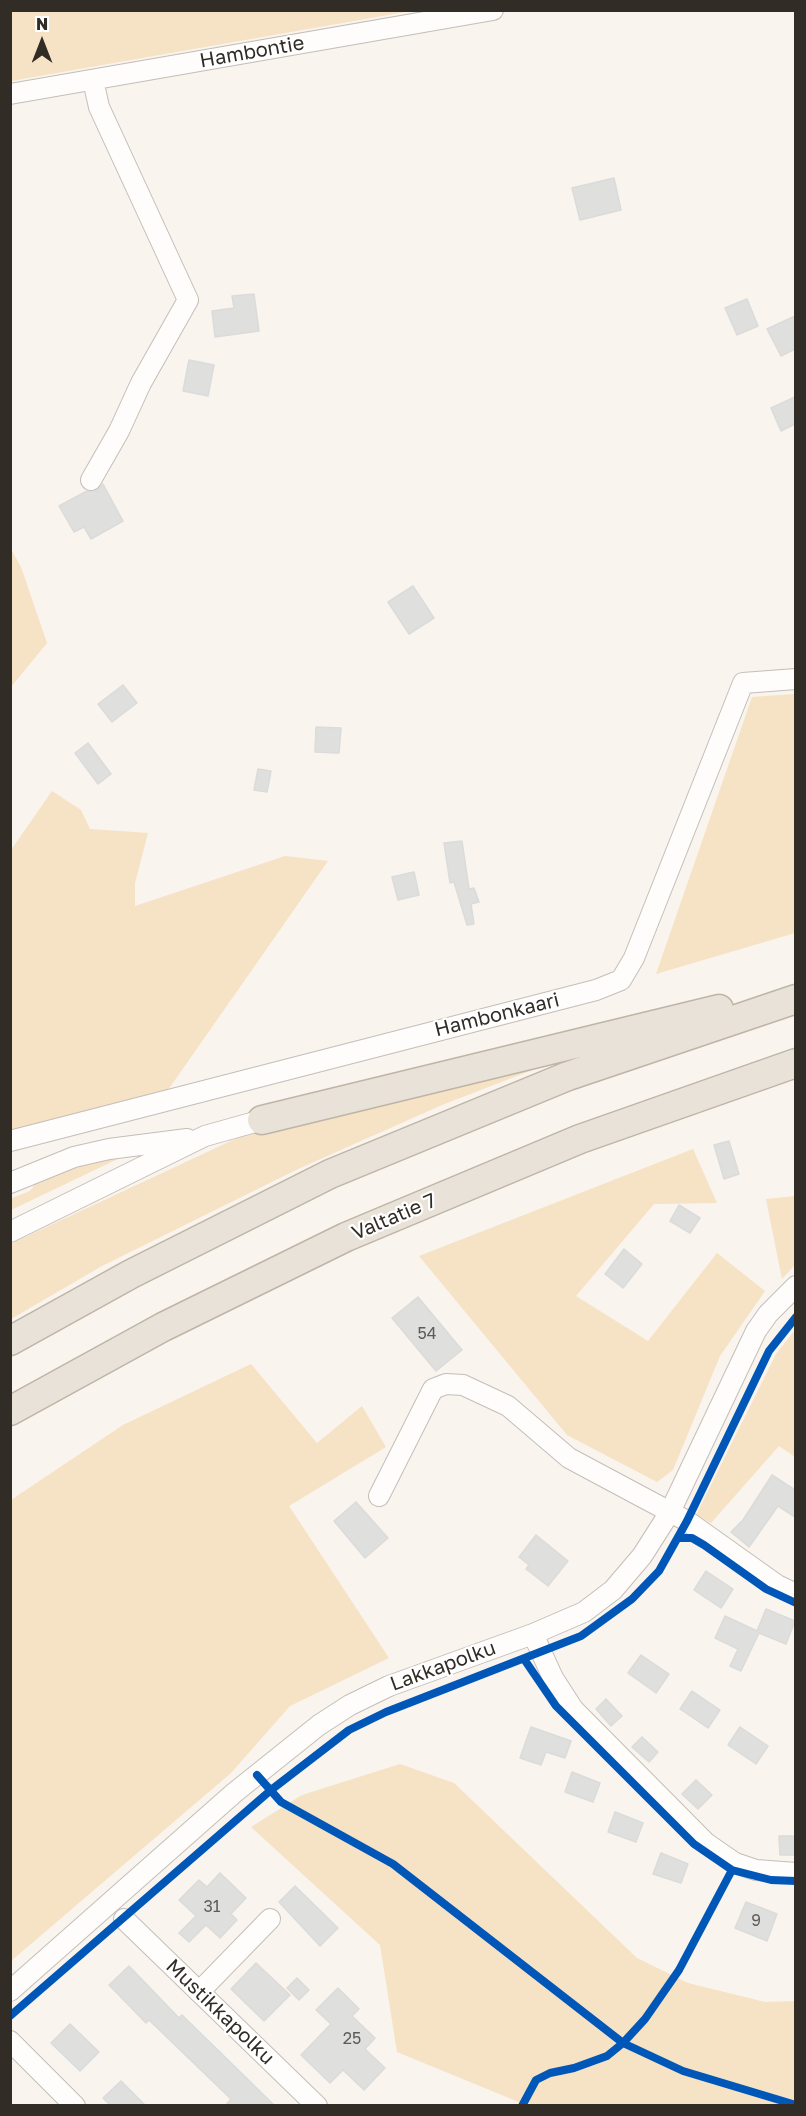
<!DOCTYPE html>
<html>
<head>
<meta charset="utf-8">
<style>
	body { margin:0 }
	#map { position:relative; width:806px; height:2116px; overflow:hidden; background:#f9f4ed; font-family:"Golos Text",sans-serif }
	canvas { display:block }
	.frame { position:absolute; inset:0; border:12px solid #312c26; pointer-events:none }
	.north { position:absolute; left:12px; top:12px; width:60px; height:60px; -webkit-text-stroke:4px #fff; paint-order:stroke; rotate:0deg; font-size:16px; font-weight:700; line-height:24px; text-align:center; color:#312c26 }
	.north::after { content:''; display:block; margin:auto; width:21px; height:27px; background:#312c26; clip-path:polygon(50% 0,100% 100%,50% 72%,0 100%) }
</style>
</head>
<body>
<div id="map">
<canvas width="806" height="2116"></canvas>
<div class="frame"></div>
<div class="north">N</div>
</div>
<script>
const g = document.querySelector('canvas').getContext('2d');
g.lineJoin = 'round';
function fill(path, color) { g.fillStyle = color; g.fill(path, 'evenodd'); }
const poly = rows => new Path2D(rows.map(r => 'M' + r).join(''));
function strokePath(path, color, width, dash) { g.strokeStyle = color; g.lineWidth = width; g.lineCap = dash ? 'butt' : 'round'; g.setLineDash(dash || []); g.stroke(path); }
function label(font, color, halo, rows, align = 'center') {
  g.font = font + ' "Golos Text",sans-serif'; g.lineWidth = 4.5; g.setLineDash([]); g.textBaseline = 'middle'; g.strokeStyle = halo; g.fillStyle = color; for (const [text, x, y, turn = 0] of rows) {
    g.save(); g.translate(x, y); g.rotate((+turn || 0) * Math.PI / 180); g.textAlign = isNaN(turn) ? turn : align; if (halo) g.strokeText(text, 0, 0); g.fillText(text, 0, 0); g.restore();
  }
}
fill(poly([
	[11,10,411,10,411,11,11,81],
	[10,547,21,567,47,643,11,687],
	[795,694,795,933,656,974,752,697],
	[52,791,81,810,90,829,148,833,135,883,135,906,285,856,328,861,168,1090,11,1133,11,850],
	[548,1064,442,1105,298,1169,102,1266,11,1319,10,1244,263,1126],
	[693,1149,717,1203,654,1204,576,1296,648,1341,717,1253,765,1291,720,1356,673,1470,657,1482,567,1435,419,1256],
	[90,1156,124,1156,11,1210,10,1199,30,1191,42,1174],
	[795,1196,795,1265,782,1279,766,1199],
	[795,1330,795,1457,779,1446,711,1523,696,1515,776,1354],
	[251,1364,317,1443,362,1406,386,1447,289,1506,389,1658,290,1706,231,1773,11,1961,11,1500,123,1425],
	[400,1764,454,1783,637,1958,688,1983,765,2002,795,2001,795,2105,526,2105,397,2052,380,1945,251,1827,302,1795]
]), '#f6e2c4');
const building = poly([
	[614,178,621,210,580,220,572,188,614,178],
	[254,294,259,331,215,337,212,311,234,308,232,296,254,294],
	[747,299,758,326,737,335,725,308,747,299],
	[795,316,795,349,781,356,767,329,795,316],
	[189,360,214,365,208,396,183,391,189,360],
	[795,397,795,424,781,431,771,408,795,397],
	[103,484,123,521,91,539,84,527,74,532,59,506,87,491,97,491,103,484],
	[413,586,434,618,409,634,388,602,413,586],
	[123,685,137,703,112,722,98,704,123,685],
	[316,727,341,728,339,753,315,752,316,727],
	[88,743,111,774,98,784,75,753,88,743],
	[258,769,271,771,267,792,254,790,258,769],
	[462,841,469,889,474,888,479,902,471,904,474,924,467,925,454,882,450,883,444,843,462,841],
	[414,872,419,895,398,900,392,877,414,872],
	[729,1141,739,1174,724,1179,714,1145,729,1141],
	[679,1205,700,1218,690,1233,670,1221,679,1205],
	[624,1249,642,1264,623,1288,605,1274,624,1249],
	[418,1297,462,1350,436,1371,392,1318,418,1297],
	[772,1475,795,1490,795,1517,778,1506,749,1547,731,1532,743,1520,772,1475],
	[356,1502,388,1538,365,1558,334,1521,356,1502],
	[536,1535,568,1561,548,1586,526,1569,529,1565,519,1557,536,1535],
	[706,1571,733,1589,721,1608,694,1590,706,1571],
	[766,1609,795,1621,786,1644,759,1633,741,1671,730,1666,738,1649,715,1638,725,1616,757,1631,766,1609],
	[641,1655,669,1674,656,1693,628,1673,641,1655],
	[692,1691,720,1710,708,1728,680,1709,692,1691],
	[606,1699,622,1716,611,1726,596,1709,606,1699],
	[531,1727,571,1741,565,1758,546,1752,541,1765,520,1758,531,1727],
	[740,1727,768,1746,756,1764,728,1745,740,1727],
	[642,1737,658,1752,649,1762,632,1747,642,1737],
	[572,1772,600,1783,593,1802,565,1792,572,1772],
	[696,1780,712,1795,698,1809,682,1794,696,1780],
	[615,1812,643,1823,636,1842,608,1832,615,1812],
	[779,1836,795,1836,795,1855,780,1855,779,1836],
	[661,1853,688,1864,681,1883,653,1874,661,1853],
	[220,1873,246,1898,231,1914,237,1920,220,1938,206,1925,189,1942,179,1933,196,1916,179,1900,199,1880,207,1887,220,1873],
	[295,1886,338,1928,320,1946,279,1902,295,1886],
	[746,1902,777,1914,767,1941,735,1928,746,1902],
	[256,1963,290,1995,264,2021,231,1989,256,1963],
	[129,1966,179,2018,182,2015,275,2106,225,2106,231,2099,149,2020,146,2023,109,1985,129,1966],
	[297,1978,309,1990,299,2000,287,1988,297,1978],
	[338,1988,359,2009,352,2016,375,2038,365,2049,385,2068,364,2090,343,2070,330,2083,301,2055,331,2024,316,2010,338,1988],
	[70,2024,99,2052,80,2071,51,2043,70,2024],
	[121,2081,146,2106,111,2106,103,2098,121,2081]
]);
fill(building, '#dfe0de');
strokePath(building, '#dadbda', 1.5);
const minor = poly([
	[10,94,493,10],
	[91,480,119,431,141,383,188,300,99,107,93,80],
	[10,1141,596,990,621,980,634,958,743,683,796,679],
	[10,1183,74,1157,109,1149,187,1139],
	[10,1232,205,1136,262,1120],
	[379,1496,433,1389,446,1384,463,1385,508,1406,569,1458,687,1521,777,1585,796,1594],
	[533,1634,553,1678,573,1709,706,1843,735,1863,756,1870,796,1873],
	[124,1919,317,2106],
	[10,1991,234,1793,319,1725,350,1705,389,1686,533,1634,584,1612,613,1590,642,1556,670,1512,756,1331,768,1314,796,1286],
	[199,1992,270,1919],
	[10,2041,75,2106]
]);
const highway = poly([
	[262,1120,719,1009],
	[10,1341,131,1274,330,1174,568,1076,796,999],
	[10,1411,163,1327,346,1237,580,1139,796,1063]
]);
strokePath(minor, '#c3beb8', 22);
strokePath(highway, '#beb5a7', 31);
strokePath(minor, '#fefdfc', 20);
strokePath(highway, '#e9e2d8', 28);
strokePath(poly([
	[678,1538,692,1538,704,1545,766,1589,796,1603],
	[524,1659,556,1706,694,1844,732,1870,771,1880,796,1881],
	[257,1775,281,1802,393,1864,623,2043,683,2071,796,2105],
	[10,2016,271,1790,349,1730,386,1712,581,1636,632,1599,659,1571,687,1521,769,1351,796,1317],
	[522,2106,536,2080,550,2073,574,2068,607,2056,623,2043,645,2019,679,1970,732,1870]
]), '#0057b8', 8);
label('16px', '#5f5c57', null, [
	["54",427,1334],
	["31",212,1907],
	["9",756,1921],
	["25",352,2039]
]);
label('20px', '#312c26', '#fff', [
	["Hambontie",252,52,-10],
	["Hambonkaari",497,1015,-14],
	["Valtatie 7",394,1217,-23],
	["Lakkapolku",443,1666,-20],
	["Mustikkapolku",220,2012,44]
]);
</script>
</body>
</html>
